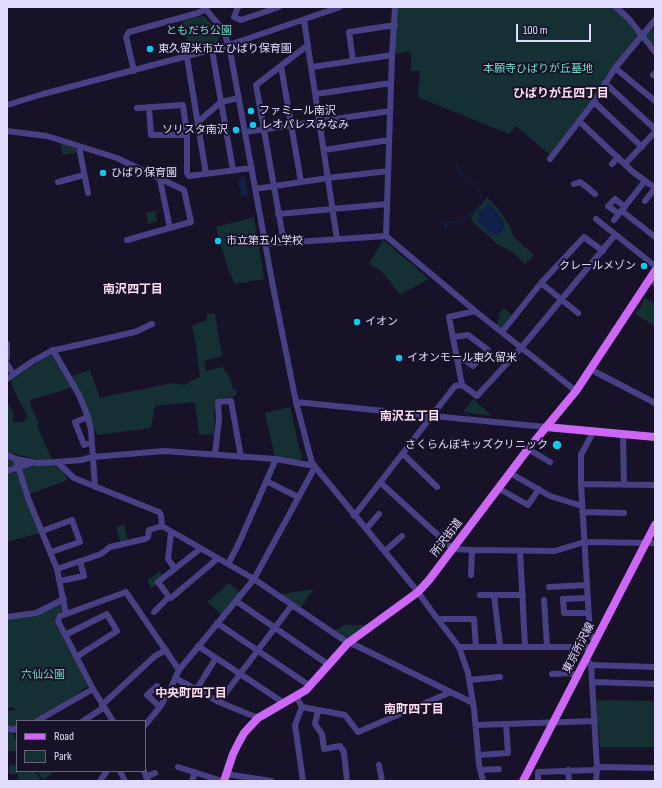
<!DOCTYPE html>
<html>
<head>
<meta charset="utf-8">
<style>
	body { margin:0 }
	#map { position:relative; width:662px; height:788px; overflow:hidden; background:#171228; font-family:"Sofia Sans Condensed",sans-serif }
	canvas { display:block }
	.frame { position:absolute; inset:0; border:8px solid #e2dbfd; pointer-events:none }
	.legend { position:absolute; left:16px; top:720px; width:130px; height:52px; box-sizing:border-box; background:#171228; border:1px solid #68627d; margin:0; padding:5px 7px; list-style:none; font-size:12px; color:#e2dbfd }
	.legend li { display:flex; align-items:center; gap:8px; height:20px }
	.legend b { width:20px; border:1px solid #68627d }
	.scale { position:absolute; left:516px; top:24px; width:75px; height:18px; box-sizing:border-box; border:2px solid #e2dbfd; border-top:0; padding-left:5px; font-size:12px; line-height:14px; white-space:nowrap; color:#e2dbfd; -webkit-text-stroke:3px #171228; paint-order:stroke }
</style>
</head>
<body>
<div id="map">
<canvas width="662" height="788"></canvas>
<div class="frame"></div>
<ul class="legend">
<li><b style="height:5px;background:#cd68f6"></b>Road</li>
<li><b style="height:11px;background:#153032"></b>Park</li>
</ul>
<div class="scale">100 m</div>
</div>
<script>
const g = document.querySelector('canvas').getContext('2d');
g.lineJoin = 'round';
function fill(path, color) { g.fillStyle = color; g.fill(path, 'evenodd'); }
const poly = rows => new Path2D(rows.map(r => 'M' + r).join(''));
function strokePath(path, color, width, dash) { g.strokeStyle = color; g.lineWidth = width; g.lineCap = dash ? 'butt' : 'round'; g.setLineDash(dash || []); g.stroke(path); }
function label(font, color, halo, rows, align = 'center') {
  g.font = font + ' "Sofia Sans Condensed","Noto Sans JP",sans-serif'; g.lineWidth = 4; g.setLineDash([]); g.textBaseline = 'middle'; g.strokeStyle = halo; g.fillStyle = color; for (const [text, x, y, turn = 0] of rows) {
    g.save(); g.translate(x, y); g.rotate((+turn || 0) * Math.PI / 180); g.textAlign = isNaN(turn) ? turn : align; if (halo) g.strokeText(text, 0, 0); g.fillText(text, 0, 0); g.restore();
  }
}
fill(poly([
	[394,7,613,7,621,13,641,36,590,105,550,155,516,126,509,134,418,97,420,71,411,71,411,51,392,55],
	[203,16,210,22,219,39,218,42,199,47,191,54,182,21],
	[650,28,655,32,655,42,652,46,644,36],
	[60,143,77,149,78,152,63,155],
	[487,197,501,212,509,225,514,237,534,255,525,264,514,253,497,244,470,219],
	[155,211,157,221,148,224,146,213],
	[254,217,264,279,235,284,229,272,216,227],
	[383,240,429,279,400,295,385,275,379,269,369,264],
	[644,297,655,305,655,326,635,314,642,305],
	[504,308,513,316,501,330,496,325,500,318,498,314],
	[207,313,215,314,222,356,204,361,206,371,223,367,225,371,228,373,233,389,237,390,236,396,215,400,214,434,199,435,195,402,155,406,151,428,97,435,77,386,30,400,30,404,39,424,37,426,55,466,60,468,68,480,30,494,22,469,38,465,38,460,13,453,15,466,7,468,7,421,8,420,7,417,7,402,13,412,13,422,22,422,28,417,12,387,12,380,51,353,54,354,66,378,90,370,100,398,172,383,186,385,189,382,200,377,196,345,192,326,207,320],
	[473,399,492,416,463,412],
	[290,407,300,452,301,452,302,458,301,460,275,457,265,413],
	[16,470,18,471,40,533,7,542,7,472],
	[124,524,128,542,121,544,116,527],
	[160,571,163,577,158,584,151,588,147,580],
	[229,583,242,594,224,616,207,602],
	[314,589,299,610,276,595],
	[59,603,62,606,63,610,60,614,54,618,88,686,67,702,38,719,30,721,17,721,17,726,13,728,7,726,7,711,15,710,13,707,7,708,7,618,23,617],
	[345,625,373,625,348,643,331,632],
	[596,700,655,701,655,747,600,747],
	[7,731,12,733,17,742,17,751,7,751],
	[10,765,17,765,17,771,35,771,41,781,19,781,18,774,9,774,9,767],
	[37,771,55,771,43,780]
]), '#153032');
fill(poly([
	[456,163,457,163,461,174,469,178,478,186,482,197,478,208,482,211,487,205,492,206,505,223,503,231,498,235,491,235,478,222,479,214,476,211,461,222,449,223,445,228,443,226,447,222,460,221,477,208,481,197,477,186,469,179,459,174],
	[245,177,248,195,241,196,238,178]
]), '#102049');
strokePath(poly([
	[204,7,222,29,229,45,274,292,296,402,312,463,418,592,430,609,459,647,468,673,474,709,479,764,483,781],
	[238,7,234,17,241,20,279,7],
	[616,7,629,19,655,52],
	[304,20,337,239],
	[212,50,233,170],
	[187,57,206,174],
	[353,61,349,32,395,25],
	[281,66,301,182],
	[312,67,392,55],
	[615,68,655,101],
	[134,71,126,37,129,32,198,13,206,9],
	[653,75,655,73],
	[605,83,655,129],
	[316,94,391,83],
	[594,102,642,147],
	[7,105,43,94,229,45,340,7],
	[149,107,151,135,187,135],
	[137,108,183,105,187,135,187,173,189,176,252,168],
	[579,121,633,172,655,188],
	[198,122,221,102,239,98],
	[7,131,47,136,117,158,184,190,191,222,127,240],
	[245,132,390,111],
	[79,147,88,193],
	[324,150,389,140],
	[550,159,594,102,615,68,655,20],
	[612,164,618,157],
	[625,164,655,132],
	[160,180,170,228],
	[58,182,84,175],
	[574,184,580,182,588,188],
	[255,189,328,178,388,171],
	[589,189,595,194],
	[645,201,655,188],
	[622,211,655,237],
	[278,214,387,204],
	[619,214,608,206,615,199,625,207],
	[596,219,655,266],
	[614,220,645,181],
	[386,236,392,55,395,7],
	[284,243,256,85,308,45],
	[265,244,386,236,480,315,576,391],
	[650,279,655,283],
	[541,283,578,313],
	[475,311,449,317,462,385,477,396,521,348,615,235],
	[502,332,541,283,584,237,603,251],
	[453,337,468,335,488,350,473,366,465,360,458,361],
	[7,344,7,358],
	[53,350,79,395,88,417,91,430,95,487],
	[7,364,13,374],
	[590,369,655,403],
	[7,379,33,361,51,351,135,332,152,324],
	[296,402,385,411],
	[391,412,546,427],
	[436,416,437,409,455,386,462,385],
	[88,417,75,422,84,445,92,442],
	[591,431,591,436,581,455,581,484,590,635,595,641],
	[623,434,624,485],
	[528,449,550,462],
	[215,454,219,419,218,402,231,401,241,457],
	[403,454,437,487],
	[7,455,16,459,37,463,57,462,81,460,93,457,164,451,276,459,309,465,312,463],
	[16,459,28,498,57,569,66,614,60,616,58,620,59,623,93,689,113,721],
	[57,462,74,478,159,512,161,515,162,526,254,579,348,643,355,645,473,703],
	[7,471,32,463],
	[510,473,550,496,582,506],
	[266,481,298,497],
	[381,483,453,549,472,550,555,551,584,542,655,543],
	[581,484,655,485],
	[498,488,528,505,539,489],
	[582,512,624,513],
	[354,516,427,422,428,415],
	[366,529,379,514],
	[42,531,72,520,80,542,51,552],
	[171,533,168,559,175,569],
	[385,551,402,536],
	[520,551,525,646],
	[228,564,238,545,276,459],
	[57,569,101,554,110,547,145,539,148,537,149,530,162,526],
	[471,575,472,550],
	[60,581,84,576,80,561],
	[549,587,587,585],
	[480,595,523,595],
	[494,595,500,646],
	[169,597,158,582,200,549],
	[587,598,563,599,564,613,588,613],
	[544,600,547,646],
	[236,601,329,665],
	[154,612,169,597,171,598,217,559],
	[66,614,126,592,179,670],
	[7,617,36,613,64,599],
	[438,619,474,619,476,647],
	[217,623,310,686],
	[65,635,107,614,117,631,76,657],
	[198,646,284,703],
	[459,647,592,647],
	[585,660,591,664,597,768,596,781],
	[591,665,655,667],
	[552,674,571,673,577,676],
	[175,678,219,702,258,718],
	[469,680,500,677],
	[593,682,655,684],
	[196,690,216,658],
	[296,696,302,707,345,715,358,732,451,692],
	[219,702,292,605],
	[102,705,155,656,166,650],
	[160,707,147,695,157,686,168,694],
	[302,707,295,725,303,781],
	[318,710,315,724,322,734,324,749,340,746,344,752,347,781],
	[37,721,93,689],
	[83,721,103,708],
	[145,725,160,707,169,692,179,670,254,579,315,467],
	[476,725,595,721],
	[7,728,13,730,17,728],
	[479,755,508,753,506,724],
	[379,765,382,781],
	[178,767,222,781],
	[481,770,499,769],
	[568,770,569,781],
	[120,771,125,781],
	[144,771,148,781],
	[226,774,271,781],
	[146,777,155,773],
	[100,781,107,771],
	[192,781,195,772],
	[538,781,538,772,593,770,601,767,655,768]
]), '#484084', 6);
strokePath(poly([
	[546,427,655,437],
	[224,781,233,754,239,742,244,733,258,718,306,690,348,643,418,592,429,580,528,449,576,391,655,271],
	[523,781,655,525]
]), '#cd68f6', 8);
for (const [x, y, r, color] of [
	[150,49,4,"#12c9f2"],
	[251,111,4,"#12c9f2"],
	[253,125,4,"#12c9f2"],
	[236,130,4,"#12c9f2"],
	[103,173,4,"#12c9f2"],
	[218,241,4,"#12c9f2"],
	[644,266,4,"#12c9f2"],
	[357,322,4,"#12c9f2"],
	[399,358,4,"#12c9f2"],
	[557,445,5,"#12c9f2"]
]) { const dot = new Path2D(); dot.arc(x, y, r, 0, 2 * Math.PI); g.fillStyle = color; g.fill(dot); strokePath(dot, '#171228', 1.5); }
label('11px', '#6adac7', '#171228', [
	["ともだち公園",199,31],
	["本願寺ひばりが丘墓地",538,69],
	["六仙公園",43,675]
]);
label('11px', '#e2dbfd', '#171228', [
	["東久留米市立 ひばり保育園",158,49],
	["ファミール南沢",259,111],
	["レオパレスみなみ",261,125],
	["ソリスタ南沢",228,130,"right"],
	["ひばり保育園",111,173],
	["市立第五小学校",226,241],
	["クレールメゾン",636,266,"right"],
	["イオン",365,322],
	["イオンモール東久留米",407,358],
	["さくらんぼキッズクリニック",548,445,"right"]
], 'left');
label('11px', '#e2dbfd', '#171228', [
	["所沢街道",447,538,-53],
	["東京所沢線",579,648,-63]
]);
label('bold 12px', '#fdddef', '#171228', [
	["ひばりが丘四丁目",561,94],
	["南沢四丁目",133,290],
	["南沢五丁目",410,417],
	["中央町四丁目",191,694],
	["南町四丁目",414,710]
]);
</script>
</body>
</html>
